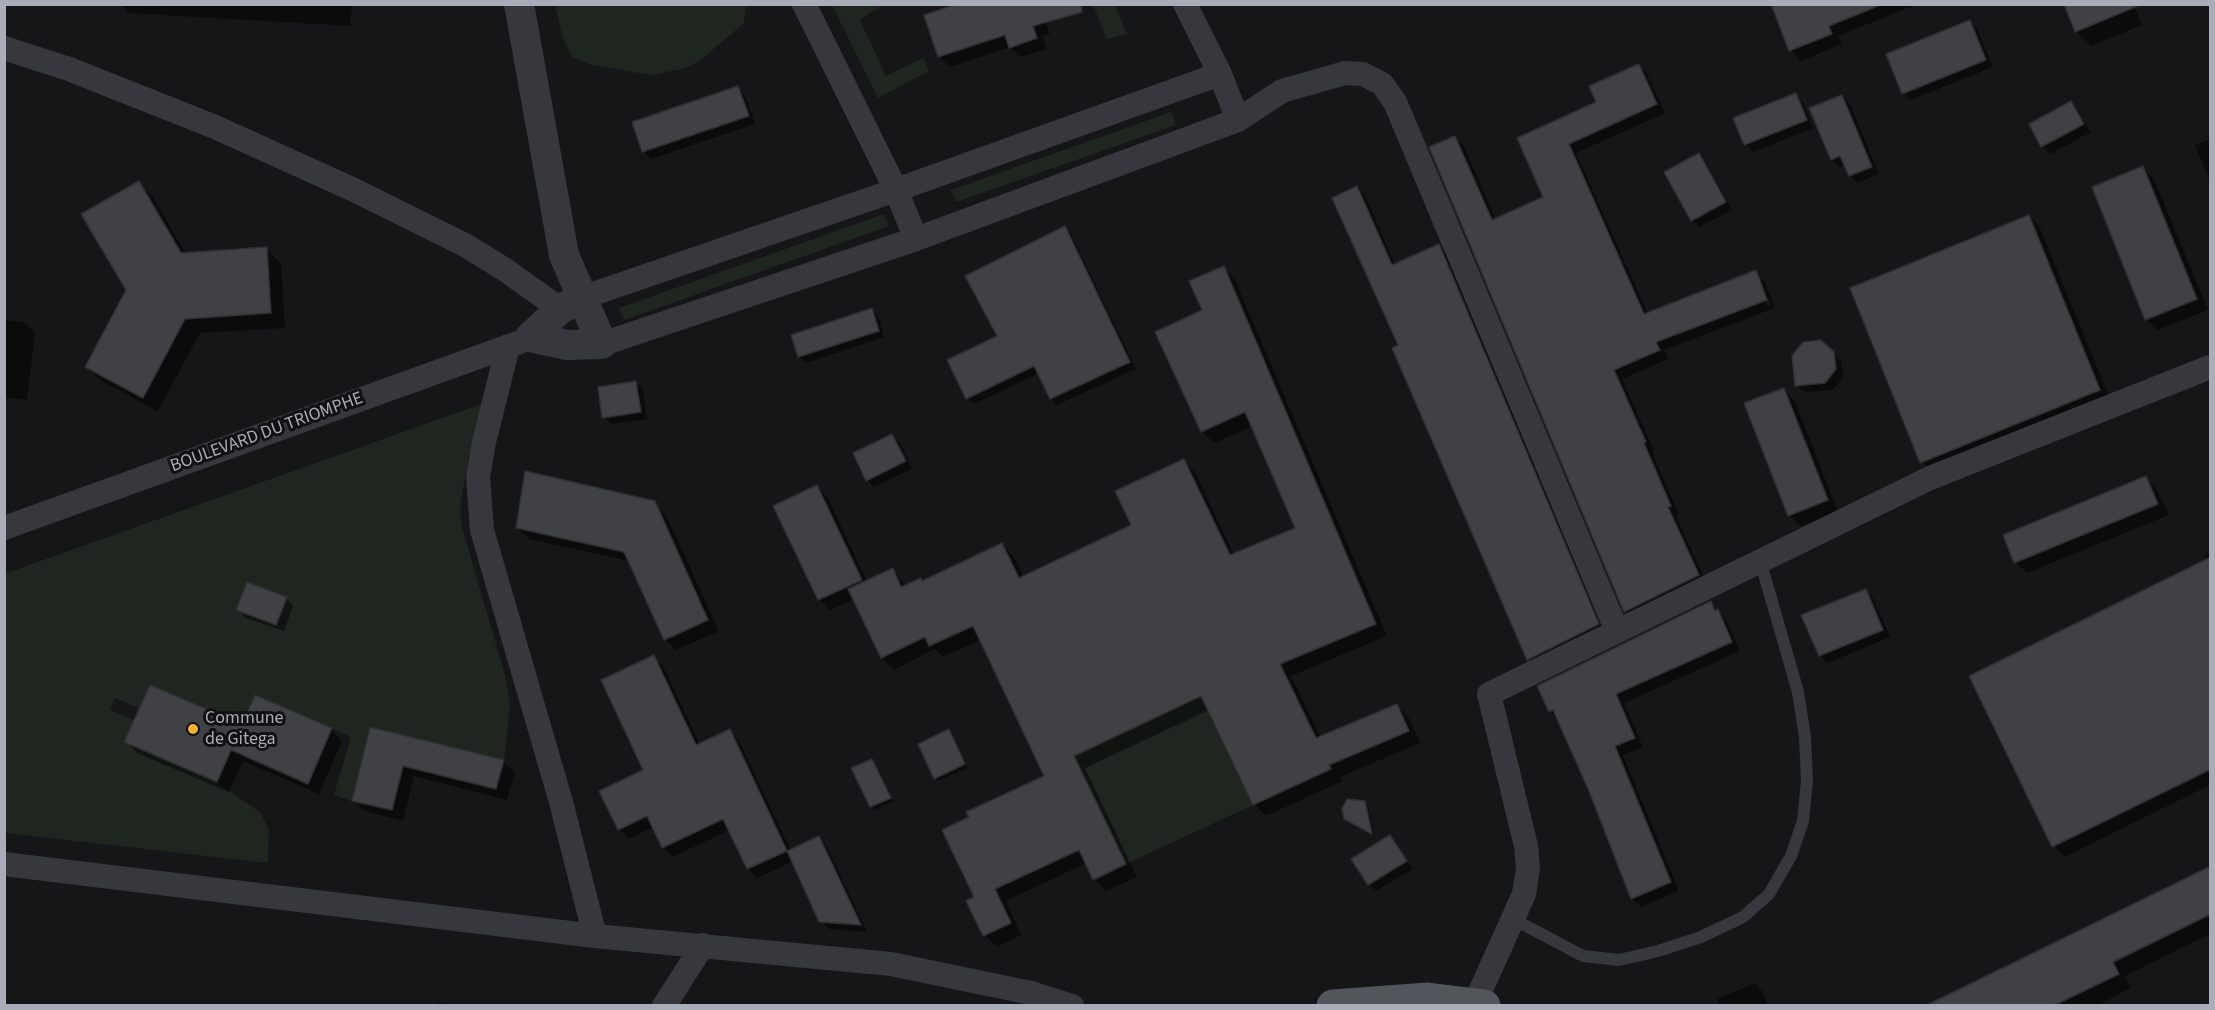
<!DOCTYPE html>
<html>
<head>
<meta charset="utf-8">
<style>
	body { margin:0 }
	#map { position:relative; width:2215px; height:1010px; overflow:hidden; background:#161618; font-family:"Source Sans 3",sans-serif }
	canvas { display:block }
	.frame { position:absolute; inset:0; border:6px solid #a8adb8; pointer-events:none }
</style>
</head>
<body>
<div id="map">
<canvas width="2215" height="1010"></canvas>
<div class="frame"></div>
</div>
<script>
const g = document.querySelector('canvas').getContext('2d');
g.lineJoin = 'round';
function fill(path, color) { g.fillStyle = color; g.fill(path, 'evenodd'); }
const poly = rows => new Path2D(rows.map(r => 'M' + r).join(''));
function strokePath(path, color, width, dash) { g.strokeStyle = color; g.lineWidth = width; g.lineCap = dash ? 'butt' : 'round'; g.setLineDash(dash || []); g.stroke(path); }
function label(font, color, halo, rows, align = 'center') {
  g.font = font + ' "Source Sans 3",sans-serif'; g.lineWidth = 6; g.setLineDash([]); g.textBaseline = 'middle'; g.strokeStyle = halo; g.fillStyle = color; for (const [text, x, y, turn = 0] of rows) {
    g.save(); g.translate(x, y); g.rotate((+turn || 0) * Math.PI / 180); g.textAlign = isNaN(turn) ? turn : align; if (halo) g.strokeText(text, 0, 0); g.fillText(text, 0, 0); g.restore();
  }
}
fill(poly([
	[746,5,744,23,701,60,686,68,651,75,591,65,572,57,563,38,555,5],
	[832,5,882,5,860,20,886,76,923,58,929,71,878,98],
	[1093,5,1115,5,1127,34,1107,39],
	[1171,112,1176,125,956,202,951,190],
	[884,214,889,226,624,320,619,308],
	[487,402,470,451,461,499,461,524,505,675,510,705,504,760,371,727,352,801,334,795,351,737,256,695,242,724,150,685,139,708,115,698,110,710,134,720,125,742,217,782,261,813,269,831,268,863,5,833,4,574],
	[1201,696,1253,805,1126,864,1074,756]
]), '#1e261f');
fill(poly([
	[120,4,352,4,350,26,128,13],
	[1040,4,1050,34,1043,36,1047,49,1021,57,1010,47,950,67,939,56],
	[1781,4,1912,4,1913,6,1838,36,1842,44,1801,61,1791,50],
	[2133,4,2142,25,2091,46,2076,31],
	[1970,22,1977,29,1993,67,1911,100,1904,93],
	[1639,66,1647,74,1665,113,1576,153,1648,314,1755,272,1764,281,1775,308,1664,350,1668,359,1622,379,1654,451,1652,452,1679,515,1676,516,1707,584,1634,620,1626,611,1455,138,1464,146,1496,220,1545,198,1519,139,1598,103],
	[1758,281,1761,281,1771,306,1768,307],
	[737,88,745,95,755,124,651,159,644,152,634,123],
	[1795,95,1803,102,1813,128,1753,152,1745,144],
	[1842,96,1850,104,1879,174,1857,183,1850,175,1845,165,1840,167,1832,160,1811,109],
	[2071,103,2091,132,2050,154,2042,146,2031,124],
	[2210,139,2210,182,2195,145],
	[1699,155,1706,163,1732,210,1700,227,1692,220],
	[2143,168,2154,179,2208,310,2158,330,2146,319],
	[138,183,153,197,186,254,267,249,281,264,285,328,200,333,158,411,101,381,87,367,128,290],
	[1357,188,1365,195,1395,265,1439,246,1446,254,1605,632,1535,666,1528,659,1400,346],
	[2029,216,2040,228,2111,401,1933,474,1922,462],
	[1064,228,1071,234,1136,369,1057,405,1051,398,1039,373,974,404,968,398,999,337],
	[1223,268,1235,280,1387,636,1291,676,1321,738,1397,706,1409,718,1420,743,1340,777,1342,781,1266,816,1254,804,1209,710,1085,768,1137,877,1106,891,1094,879,1087,863,1006,901,1021,935,997,947,985,935,976,898,1046,777,981,640,943,657,935,649,894,670,882,658,854,599,830,610,819,599,817,487,828,498,867,582,893,570,906,586,923,582,1002,545,1014,557,1024,577,1133,526,1183,460,1195,472,1234,555,1297,529,1253,426,1214,443,1202,431,1157,333,1204,311],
	[871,310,878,316,884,337,806,363,800,357,793,336],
	[4,320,23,322,35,333,27,400,4,398],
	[1833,353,1841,361,1843,377,1833,390,1804,392,1796,385],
	[636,382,643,390,647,419,611,424,604,417],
	[1784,390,1795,401,1838,512,1801,526,1789,515],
	[892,436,900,443,912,469,874,487,867,480],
	[2146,478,2157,490,2169,515,2027,573,2015,562],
	[654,503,666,515,719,631,676,650,665,639,630,561,529,539,518,528],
	[2210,553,2210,785,2065,857,2054,846,2206,560,2204,556],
	[1866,591,1873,598,1890,637,1828,663,1820,656],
	[286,598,293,606,284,631,246,618,238,610],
	[1710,603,1726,620,1740,651,1624,703,1643,747,1623,755,1679,891,1641,907,1632,898,1590,790,1559,720,1550,711],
	[653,657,663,666,700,745,730,731,739,741,791,851,819,838,826,845,867,932,829,929,821,921,794,861,757,878,748,868,729,830,673,857,663,847,654,827,628,839,619,829,645,771],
	[243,726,331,729,342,741,319,794,243,761,229,792,137,753,126,741],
	[372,729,503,762,515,773,507,800,414,776,403,821,365,811,354,800],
	[948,731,968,768,938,781,935,778],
	[872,760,893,801,874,810,871,807],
	[1364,802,1368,806,1374,833,1349,823,1344,809],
	[1390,837,1413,869,1376,891,1369,884],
	[2210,868,2210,934,2125,976,2131,988,2096,1006,1932,1006],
	[1755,983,1762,991,1768,1006,1720,1006,1717,999],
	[438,1002,454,1006,437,1006]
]), '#0007');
const building = poly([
	[957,4,1081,4,1082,12,1033,26,1037,38,1009,48,1005,35,938,57,924,15,957,4],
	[1771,4,1878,4,1878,6,1829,26,1832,34,1789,51,1771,4],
	[2064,4,2140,4,2140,5,2075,32,2064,4],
	[1970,20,1986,60,1902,94,1886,54,1970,20],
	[1639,64,1657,104,1569,144,1644,314,1756,270,1767,300,1656,342,1660,350,1614,370,1646,442,1644,443,1671,506,1668,507,1699,575,1624,612,1429,147,1455,136,1492,220,1543,197,1517,138,1596,102,1589,86,1639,64],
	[738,86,749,116,642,152,632,122,738,86],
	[1796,93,1807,120,1744,145,1733,118,1796,93],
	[1842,95,1872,167,1849,176,1840,156,1831,160,1809,108,1842,95],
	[2071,101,2084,124,2041,147,2029,124,2071,101],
	[1699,153,1726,202,1691,221,1664,172,1699,153],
	[2143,166,2197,299,2145,320,2092,187,2143,166],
	[139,181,181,253,267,247,271,313,185,319,143,398,85,367,126,290,81,214,139,181],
	[1357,186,1392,265,1439,244,1599,624,1527,660,1392,348,1398,345,1332,198,1357,186],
	[2029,215,2100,390,1920,463,1850,288,2029,215],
	[1065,226,1130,362,1050,399,1034,366,966,399,947,360,997,336,965,276,1065,226],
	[1224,266,1376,624,1280,664,1316,738,1397,704,1409,731,1329,765,1331,769,1253,805,1201,696,1074,756,1126,864,1093,880,1079,850,995,889,1011,923,983,936,966,901,974,897,942,830,969,817,966,812,1044,776,973,626,929,646,925,637,881,658,848,589,893,568,901,587,921,578,922,581,1002,543,1019,578,1131,525,1115,491,1184,459,1230,555,1295,528,1245,412,1201,432,1155,332,1202,310,1189,281,1224,266],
	[872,308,879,331,798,357,791,335,872,308],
	[1821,340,1834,352,1836,369,1825,383,1795,386,1792,356,1803,342,1821,340],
	[636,381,641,412,602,418,598,387,636,381],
	[1784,388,1828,500,1788,516,1744,403,1784,388],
	[892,434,906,461,866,481,853,453,892,434],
	[525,471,655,501,708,620,664,640,624,552,516,528,525,471],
	[2146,476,2158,504,2014,563,2003,535,2146,476],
	[817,485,862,580,818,600,773,506,817,485],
	[2211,557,2211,769,2052,847,1969,676,2211,557],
	[247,582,287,597,276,625,236,610,247,582],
	[1866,589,1883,630,1819,656,1801,615,1866,589],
	[1711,601,1715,611,1718,609,1732,642,1616,694,1635,738,1615,746,1671,882,1631,899,1589,791,1553,710,1549,712,1537,686,1711,601],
	[654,655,696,745,730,729,787,851,747,869,723,819,662,848,647,816,618,830,599,791,643,770,601,680,654,655],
	[150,685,242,724,255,695,332,728,308,784,231,750,217,782,124,742,150,685],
	[370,727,504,760,496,789,403,766,392,810,352,801,370,727],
	[949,729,965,764,934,779,918,744,949,729],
	[872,759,891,798,870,807,851,768,872,759],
	[1347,799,1365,801,1372,834,1344,819,1342,809,1347,799],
	[1390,835,1407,861,1368,885,1351,859,1390,835],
	[819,836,861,925,819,922,787,851,819,836],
	[2211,866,2211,914,2113,962,2119,974,2055,1005,1927,1005,2211,866]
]);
fill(building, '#404145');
strokePath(building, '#303034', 1.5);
strokePath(poly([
	[1513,919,1583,956,1619,960,1658,951,1701,937,1743,917,1769,894,1791,856,1803,821,1807,781,1805,737,1798,692,1760,560]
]), '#37383d', 12);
strokePath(poly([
	[804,4,896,190,916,239],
	[1185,4,1220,74,1238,120],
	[4,48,69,69,215,127,352,189,465,245,504,269,560,309],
	[584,297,896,190,1220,74],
	[602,344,916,239,1238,120,1282,91,1345,73,1363,74,1382,84,1395,102,1616,629],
	[508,346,484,442,478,477,482,530,561,802,595,936],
	[4,528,520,342],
	[4,864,595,936,891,964,1031,993,1072,1006],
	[1475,1003,1524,894,1528,868,1526,846,1489,694,1930,478,2210,367],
	[664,1006,703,945]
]), '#37383d', 24);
strokePath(poly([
	[519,4,564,255,602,344,567,345,530,337],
	[530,337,560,309,584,297]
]), '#37383d', 30);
strokePath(poly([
	[1333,1006,1428,999,1484,1006]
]), '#53555c', 33);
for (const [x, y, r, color] of [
	[193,729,6,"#f2b134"]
]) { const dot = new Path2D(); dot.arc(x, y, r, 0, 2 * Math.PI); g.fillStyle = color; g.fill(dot); strokePath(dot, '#111113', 2); }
label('18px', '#a8adb8', '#111113', [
	["BOULEVARD DU TRIOMPHE",267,433,-20]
]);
label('18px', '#a8adb8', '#111113', [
	["Commune",205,719],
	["de Gitega",205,740]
], 'left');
</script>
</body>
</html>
